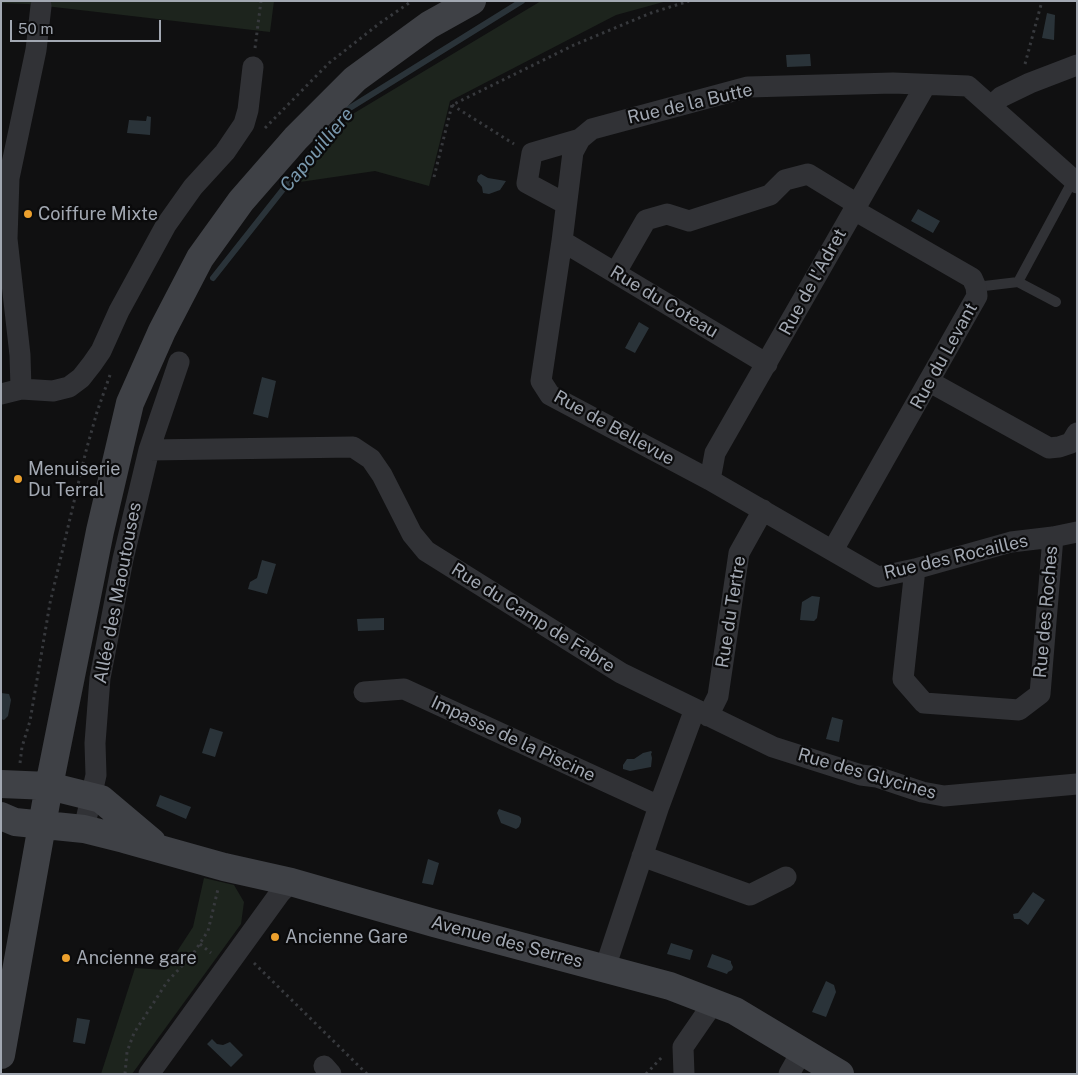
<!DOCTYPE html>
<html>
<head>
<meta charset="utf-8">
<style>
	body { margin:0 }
	#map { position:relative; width:1078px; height:1075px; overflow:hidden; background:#101011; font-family:"Public Sans",sans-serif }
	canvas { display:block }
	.frame { position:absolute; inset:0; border:2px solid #a2a8b2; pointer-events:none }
	.scale { position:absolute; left:10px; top:20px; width:151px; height:22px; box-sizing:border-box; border:2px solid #a2a8b2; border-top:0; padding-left:6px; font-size:15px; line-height:18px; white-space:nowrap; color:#a2a8b2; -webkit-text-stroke:4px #0b0b0c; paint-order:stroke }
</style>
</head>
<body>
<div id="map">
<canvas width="1078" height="1075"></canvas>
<div class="frame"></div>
<div class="scale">50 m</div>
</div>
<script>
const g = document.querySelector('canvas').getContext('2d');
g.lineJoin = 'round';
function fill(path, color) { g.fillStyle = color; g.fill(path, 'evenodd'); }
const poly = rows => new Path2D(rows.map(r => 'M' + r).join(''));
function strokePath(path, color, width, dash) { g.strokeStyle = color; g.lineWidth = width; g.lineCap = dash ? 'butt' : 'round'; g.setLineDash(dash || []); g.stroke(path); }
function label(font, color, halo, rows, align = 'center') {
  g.font = font + ' "Public Sans",sans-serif'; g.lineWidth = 4.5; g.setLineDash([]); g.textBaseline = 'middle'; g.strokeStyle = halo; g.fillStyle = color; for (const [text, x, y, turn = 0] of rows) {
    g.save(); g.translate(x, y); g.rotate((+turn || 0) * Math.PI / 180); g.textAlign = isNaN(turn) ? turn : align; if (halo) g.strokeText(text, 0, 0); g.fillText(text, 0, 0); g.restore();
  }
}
fill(poly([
	[1,1,274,1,270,32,28,4,1,3],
	[541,1,667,1,616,15,450,101,429,186,375,171,300,182,351,115],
	[204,878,234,885,244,902,241,924,132,1074,101,1074,135,968,165,970,193,927]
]), '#1d241d');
fill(poly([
	[1047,13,1055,15,1054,40,1042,38],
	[810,54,811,66,787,67,786,55],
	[147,116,151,117,150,135,127,133,129,120,146,121],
	[481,174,488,178,506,181,500,190,489,194,483,193,482,187,477,181,478,176],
	[918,209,940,221,933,233,911,221],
	[639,322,649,328,635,353,625,348],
	[262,377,276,381,268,418,253,414],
	[262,560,276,564,267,594,248,589,250,582,257,578],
	[812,596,820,597,817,618,814,621,800,620,802,602],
	[384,618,384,630,358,631,357,619],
	[1,693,9,694,11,700,8,716,4,720,1,719],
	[832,717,843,720,839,742,826,739],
	[210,728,223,732,215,757,202,753],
	[651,751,652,752,651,754,652,758,651,767,630,771,623,769,623,765,627,759,634,759,643,753],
	[160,795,191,807,186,819,156,806],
	[499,809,519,816,521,818,521,822,519,827,516,829,501,823,497,813],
	[428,859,439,863,433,885,422,883],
	[1033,892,1045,900,1028,925,1020,919,1014,919,1013,914,1018,913],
	[671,943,693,950,690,960,667,954],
	[712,954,731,961,731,963,733,967,732,970,728,972,727,974,707,967],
	[826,981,834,985,836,992,826,1017,812,1012],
	[77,1018,90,1020,85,1044,73,1042],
	[212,1039,217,1044,223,1045,230,1042,243,1055,231,1067,207,1044]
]), '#2a3339');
strokePath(poly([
	[213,278,345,111,522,1]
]), '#2a3339', 6);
strokePath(poly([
	[255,48,261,1],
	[1025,64,1042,1],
	[452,105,514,144],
	[265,128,329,63,380,23,412,1],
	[434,177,452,105,574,45,651,13,689,1],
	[20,763,22,747,30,721,50,603,86,451,97,412,110,375],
	[200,944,211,953],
	[254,963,367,1074],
	[125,1074,127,1052,134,1033,167,982,193,954,208,931,218,889],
	[646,1074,663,1056]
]), '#37393d', 3, [2.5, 4]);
strokePath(poly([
	[1018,282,1056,302],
	[976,287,1018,282,1073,180]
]), '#313236', 10);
strokePath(poly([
	[991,106,1001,97,1030,83,1077,65],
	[1077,183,968,86,893,83,748,87,592,129,580,139,573,152,562,241,541,381,550,395,710,480,878,577,915,569,1011,542,1053,537,1077,532],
	[566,204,527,183,532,153,580,139],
	[562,241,767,364],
	[616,272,646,220,667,214,689,221,770,195,785,180,808,174,857,204],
	[930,382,1049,448,1059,447,1071,443,1077,433],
	[21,389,20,355,7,239,9,178,36,50,41,6],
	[1,394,21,389,53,391,69,387,81,378,92,364,101,351,119,311,166,225,193,187,225,152,244,124,248,110,253,67],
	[149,450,353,447,371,459,382,475,412,534,426,551,621,673,773,747,861,775,877,777,922,792,944,796,1077,784],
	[710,480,715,453,925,86],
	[833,550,977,296,976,287,972,278,854,210],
	[915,569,903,679,924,703,1019,710,1040,694,1053,537],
	[364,692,404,689,659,806],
	[708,716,718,696,739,553,763,510],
	[84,829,96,775,95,743,100,678,123,559,149,450,179,362],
	[642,856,750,895,786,877],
	[605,968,659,806,695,709],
	[324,1066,331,1074],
	[149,1074,280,893,291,882],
	[684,1074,683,1047,714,1002],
	[789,1074,802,1051]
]), '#313236', 21);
strokePath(poly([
	[1,784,49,786,101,799,152,842],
	[1,816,15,822,84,829,124,839,224,867,291,882,434,923,670,986,735,1011,840,1074],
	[1,1055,49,786,100,531,130,403,162,331,200,258,241,201,296,138,355,79,429,25,472,1]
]), '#3f4146', 28);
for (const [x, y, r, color] of [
	[28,214,5,"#eca02d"],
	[18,479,5,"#eca02d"],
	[275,937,5,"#eca02d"],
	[66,958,5,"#eca02d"]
]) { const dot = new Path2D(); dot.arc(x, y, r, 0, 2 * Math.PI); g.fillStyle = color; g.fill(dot); strokePath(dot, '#0b0b0c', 2); }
label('18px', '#a2a8b2', '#0b0b0c', [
	["Rue de la Butte",690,104,-13],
	["Rue de l'Adret",813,282,-61],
	["Rue du Coteau",664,302,31],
	["Rue du Levant",944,356,-61],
	["Rue de Bellevue",614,428,29],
	["Rue des Rocailles",956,557,-13],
	["Allée des Maoutouses",118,593,-79],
	["Rue du Tertre",731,612,-81],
	["Rue des Roches",1046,612,-85],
	["Rue du Camp de Fabre",533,618,32],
	["Impasse de la Piscine",513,739,25],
	["Rue des Glycines",867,774,16],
	["Avenue des Serres",507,942,15]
]);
label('18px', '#a2a8b2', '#0b0b0c', [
	["Coiffure Mixte",38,214],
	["Menuiserie",28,469],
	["Du Terral",28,490],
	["Ancienne Gare",285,937],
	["Ancienne gare",76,958]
], 'left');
label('italic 19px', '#7998ad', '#0b0b0c', [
	["Capouilliere",317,150,-50]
]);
</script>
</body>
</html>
